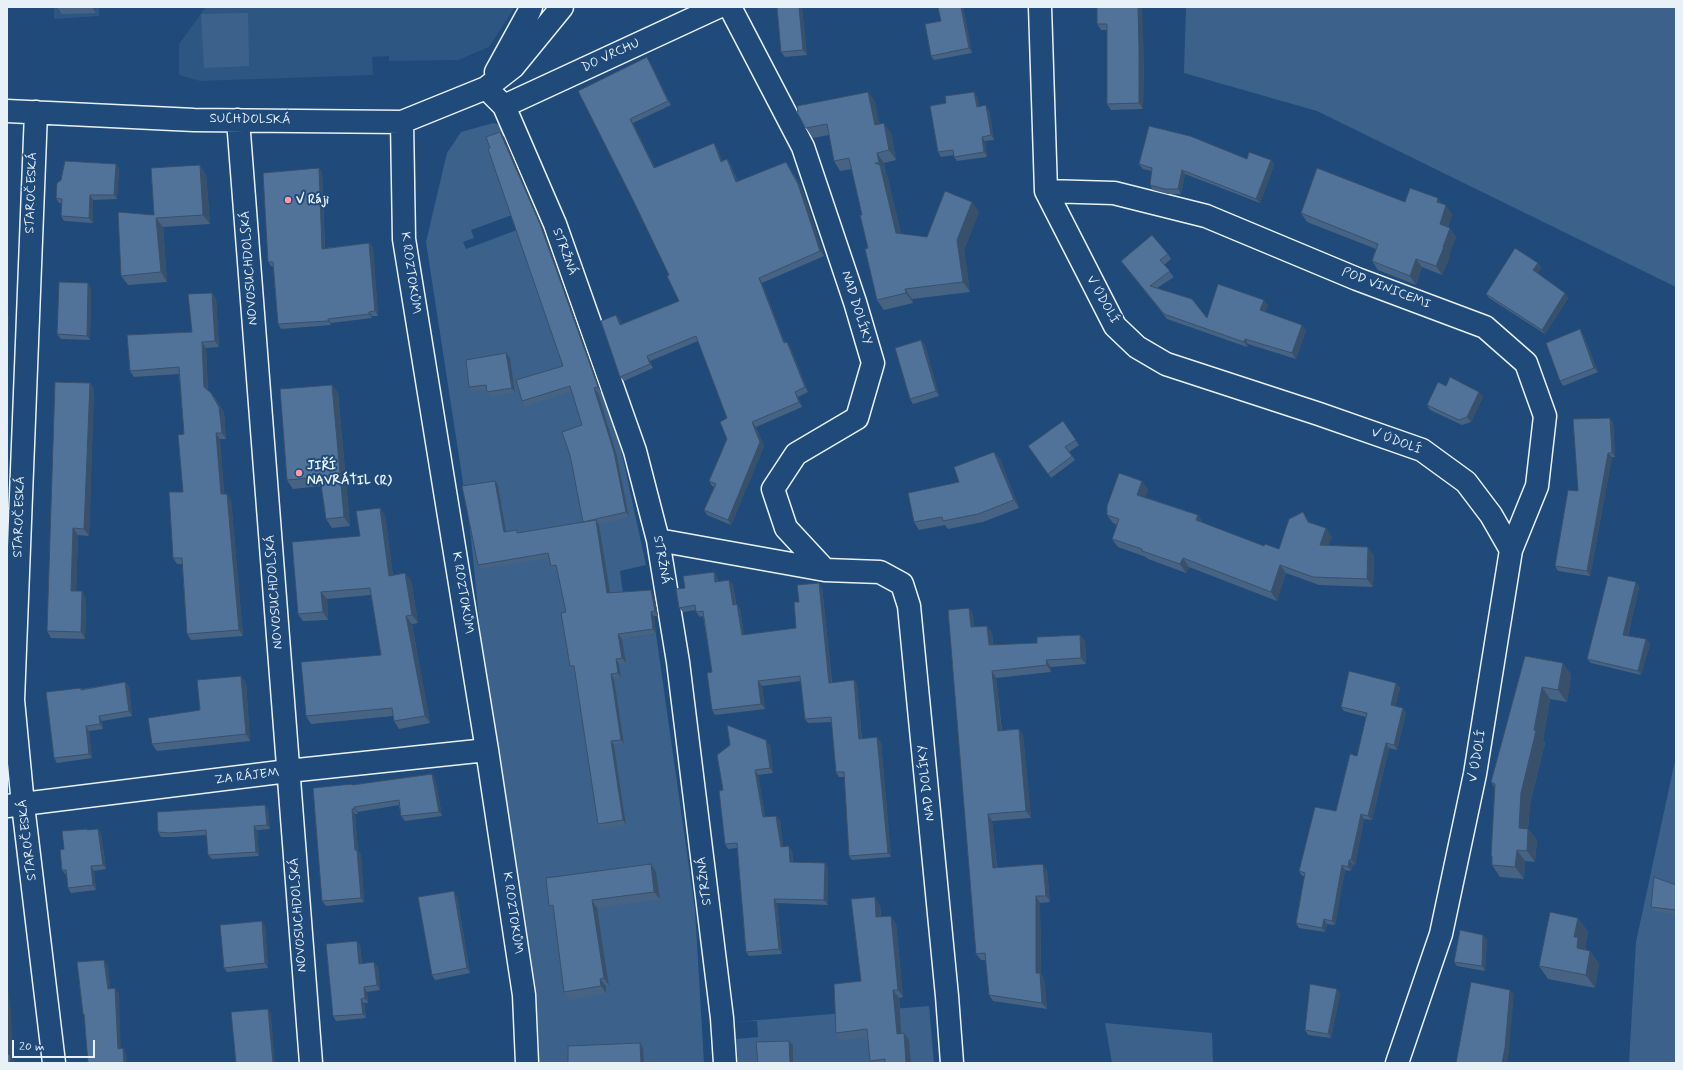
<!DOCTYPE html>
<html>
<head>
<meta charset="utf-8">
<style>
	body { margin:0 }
	#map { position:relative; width:1683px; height:1070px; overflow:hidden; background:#1f4a7a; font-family:Mynerve,sans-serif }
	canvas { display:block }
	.frame { position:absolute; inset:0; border:8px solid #e8f1f8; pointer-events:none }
	.scale { position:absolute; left:12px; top:1040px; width:83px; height:18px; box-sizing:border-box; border:2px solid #e8f1f8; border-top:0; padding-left:5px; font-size:12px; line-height:14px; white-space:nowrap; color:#e8f1f8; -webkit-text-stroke:3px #1f4a7a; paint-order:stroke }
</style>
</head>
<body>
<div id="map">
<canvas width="1683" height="1070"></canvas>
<div class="frame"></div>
<div class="scale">20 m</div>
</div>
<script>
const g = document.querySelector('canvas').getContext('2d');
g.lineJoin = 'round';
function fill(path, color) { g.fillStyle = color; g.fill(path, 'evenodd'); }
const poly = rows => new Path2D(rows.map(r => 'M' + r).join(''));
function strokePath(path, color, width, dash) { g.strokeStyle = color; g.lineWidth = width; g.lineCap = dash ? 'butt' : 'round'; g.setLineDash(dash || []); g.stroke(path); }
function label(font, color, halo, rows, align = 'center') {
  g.font = font + ' Mynerve,sans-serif'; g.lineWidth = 4; g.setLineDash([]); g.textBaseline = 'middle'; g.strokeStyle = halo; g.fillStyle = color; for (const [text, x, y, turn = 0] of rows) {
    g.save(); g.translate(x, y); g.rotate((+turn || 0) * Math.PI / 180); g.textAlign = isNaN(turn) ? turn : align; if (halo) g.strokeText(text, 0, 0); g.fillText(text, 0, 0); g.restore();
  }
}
fill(poly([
	[54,7,99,7,99,16,54,19],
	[206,7,515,7,489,47,458,60,389,61,389,56,372,57,373,75,200,81,179,75,179,44]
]), '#2e5683');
fill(poly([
	[1186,7,1676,7,1676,287,1317,111,1184,73],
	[248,13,249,66,204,68,201,14],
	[493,123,505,126,509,135,490,142,512,215,471,230,474,238,463,242,466,249,517,230,566,371,524,402,601,381,620,445,646,565,620,571,629,638,656,634,695,910,704,1063,523,1063,470,528,426,242,447,153,461,132],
	[1676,756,1676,1063,1629,1063,1636,942],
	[929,1006,934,1063,738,1063,736,1039,758,1037,757,1021,735,1022],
	[1105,1023,1212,1033,1213,1063,1112,1063]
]), '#3c628c');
const minor = poly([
	[730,7,803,147,855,302,873,363,857,418,796,454,773,489,786,528,825,570],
	[1040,7,1046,191,1115,326,1137,347,1166,364,1319,414,1422,450,1466,482,1491,515,1511,550,1475,774,1441,934,1397,1063],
	[496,72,529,12,531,7],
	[486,88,504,106,555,224,635,451,658,540,678,662,722,1018,725,1063],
	[504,106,718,7],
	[7,111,194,120,402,122,486,88,513,67,562,7],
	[36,112,13,700,23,805,54,1063],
	[238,120,311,1063],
	[402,122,404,239,487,750,524,995,527,1063],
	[1046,191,1114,193,1206,216,1357,279,1485,327,1526,363,1545,416,1537,486,1511,550],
	[658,540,825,570,880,572,902,584,909,606,947,996,952,1063],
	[7,806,288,771,487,750]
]);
strokePath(minor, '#e8f1f8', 25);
strokePath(minor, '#1f4a7a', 22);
fill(poly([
	[57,7,96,7,96,13,62,14],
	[777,7,801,7,802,9,807,55,785,57,781,52],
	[938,7,963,7,972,53,934,60,931,56,941,21],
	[1097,7,1144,54,1143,109,1111,110,1107,104,1107,30,1101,30,1097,24],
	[650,62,671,105,633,123,655,168,717,148,722,161,727,159,730,164,738,181,786,162,802,188,824,256,762,283,785,343,787,342,790,346,808,392,798,397,802,407,756,427,764,446,731,525,707,515,704,510,714,487,712,486,709,481,727,439,727,418,698,341,650,361,653,368,624,381,620,377,620,319,622,324,679,301,669,275,632,198,578,91],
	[868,92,875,102,879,124,891,133,896,160,884,163,886,173,885,173,887,175,901,234,927,237,979,212,964,250,970,292,912,299,913,303,884,310,877,300,862,215,852,169,840,171,834,161,829,135,813,138,806,128],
	[977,96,979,106,989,110,994,140,985,141,987,157,957,161,954,157,954,155,941,157,938,152,946,103],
	[504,137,543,229,601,392,598,393,617,456,629,517,599,524,610,593,654,595,658,616,654,616,656,634,622,639,626,663,619,664,621,678,614,679,624,744,614,745,626,825,602,829,598,824,575,671,573,671,570,666,566,612,557,570,554,571,551,566,549,558,481,569,478,565,495,481,498,485,506,532,519,533,583,522,582,425,571,391,525,406,522,401,563,366,490,148],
	[1247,159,1271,160,1274,165,1260,203,1185,174,1181,194,1168,194,1153,190,1150,185,1152,171,1143,169,1139,164],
	[116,164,119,169,117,199,93,200,93,223,64,221,61,216,62,203,59,203,56,198],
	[319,168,322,173,325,248,369,243,373,248,378,316,372,316,372,318,331,323,331,325,281,329,278,324,273,267,272,267,268,262],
	[206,174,210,224,163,227,167,282,128,285,121,276,154,215],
	[1405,202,1441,204,1452,214,1448,227,1456,237,1449,254,1450,256,1442,275,1422,267,1416,285,1378,270,1372,261,1376,249,1307,222,1301,213],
	[1168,254,1171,259,1164,265,1174,277,1157,288,1207,318,1268,305,1265,312,1306,330,1296,359,1248,344,1247,347,1167,319,1121,261],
	[1538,263,1541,268,1538,273,1565,293,1568,298,1545,334,1489,298,1486,294],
	[88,283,91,288,90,340,61,339,57,334],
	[212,293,216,299,219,347,206,348,208,391,211,393,216,399,224,413,226,439,220,439,224,494,231,500,243,636,191,640,187,634,182,564,177,564,173,558,183,492,184,434,179,374,134,377,130,371,192,332],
	[1583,334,1598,372,1563,386,1560,381],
	[921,340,925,345,939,396,913,404,910,399],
	[506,353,510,358,515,393,490,396,487,392,487,390,472,392,469,387],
	[90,383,94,389,89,536,78,535,76,591,86,598,85,639,51,638,47,631],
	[332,385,338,393,350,526,332,528,326,519,321,486,293,489,287,480],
	[1446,386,1483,397,1471,422,1462,425,1430,410,1427,405],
	[1063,421,1079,445,1069,452,1075,460,1051,478,1028,446],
	[1613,422,1615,457,1612,457,1590,576,1558,571,1555,566,1578,491],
	[994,452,1000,459,1019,508,983,522,948,529,945,525,919,530,914,522],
	[1142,481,1148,490,1145,497,1198,515,1203,523,1264,546,1279,549,1303,512,1310,523,1326,528,1332,537,1328,545,1374,555,1373,587,1319,585,1286,573,1277,601,1189,567,1186,573,1148,559,1146,557,1118,547,1112,539,1117,525,1113,523,1107,515],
	[380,508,385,516,393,575,405,573,411,581,418,623,412,624,430,723,399,729,394,721,393,716,311,724,306,716,381,655,371,595,327,599,328,620,303,621,298,614,360,536],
	[714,572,717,577,718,581,733,584,736,604,737,604,740,609,744,635,796,628,799,602,822,587,832,683,854,680,857,685,862,739,881,742,891,857,852,860,849,856,845,777,839,777,836,772,832,722,808,723,805,719,801,681,762,686,765,709,715,715,712,710,712,672,703,616,700,617,696,612,696,610,683,612,679,608],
	[1636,582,1639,587,1628,636,1646,639,1650,644,1641,675,1591,663,1587,659],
	[969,608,973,615,974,627,992,632,993,645,1037,643,1080,635,1085,641,1086,664,1051,667,1051,672,996,678,1002,730,1019,729,1023,735,1031,818,992,821,997,867,1047,870,1050,902,1040,903,1041,974,1044,979,1047,1009,993,1001,989,995,986,960,981,960,976,954],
	[1525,656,1563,663,1571,675,1567,702,1550,699,1543,740,1545,743,1530,804,1528,829,1537,840,1535,862,1525,861,1524,879,1500,877,1492,865,1492,858,1491,856,1495,788,1491,782],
	[125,682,129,687,132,716,102,721,103,729,89,731,92,758,57,763,54,758,81,688,82,689],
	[246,682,250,741,157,751,152,744,200,710],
	[1396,683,1400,688,1395,706,1403,708,1406,713,1397,750,1389,748,1372,820,1364,819,1355,865,1353,864,1351,871,1345,870,1335,925,1327,924,1325,932,1299,928,1296,923,1305,876,1302,876,1299,871,1336,811,1357,756,1366,717,1344,711,1341,707],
	[770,745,773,773,758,775,765,816,780,820,783,847,792,851,793,862,828,868,828,905,777,903,782,954,749,956,746,952,737,848,728,849,725,844,723,790],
	[432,774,435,779,442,816,405,821,401,816,399,805,358,812,358,814,355,814,358,851,361,855,364,902,326,906,322,901,352,784,353,785],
	[265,805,268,810,270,829,257,830,259,856,212,859,208,855,207,835,173,837,161,837,158,832],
	[87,829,88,830,98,829,101,834,106,869,94,871,96,890,71,893,68,888,67,875,66,875,62,870,64,849],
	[656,872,660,899,597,908,609,986,606,986,606,993,569,1000,564,992,553,911,549,906],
	[1676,885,1676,914,1654,912,1651,907],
	[457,896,470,973,435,980,432,975],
	[880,905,881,917,896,924,903,997,899,998,902,1033,909,1040,911,1063,871,1063,870,1061,867,1037,841,1040,836,1033,861,981],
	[1578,918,1588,932,1585,947,1587,950,1590,951,1599,964,1595,988,1548,979,1539,966],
	[265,926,268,968,227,972,224,968],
	[1487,939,1485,971,1457,966,1454,962],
	[357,941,360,946,362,963,378,967,380,990,367,992,368,1003,364,1003,366,1018,336,1021,333,1016],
	[1337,989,1340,994,1331,1038,1308,1035,1305,1030]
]), '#466384');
fill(poly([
	[92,7,96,7,96,13],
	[799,7,801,7,802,9,807,55,803,50],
	[961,7,963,7,972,53,969,48],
	[1138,7,1142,7,1144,54,1143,109,1139,103],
	[647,57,650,62,671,105,668,101],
	[868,92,875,102,882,135,875,125],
	[974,92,977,96,980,111,977,107],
	[986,105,989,110,994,140,991,135],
	[630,119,633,123,657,173,654,168],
	[884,123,891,133,896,160,889,150],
	[500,132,504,137,543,229,601,392,598,387],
	[982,137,985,141,987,157,984,152],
	[714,143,717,148,725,166,721,162],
	[877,153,884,163,886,173,879,163],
	[727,159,730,164,740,186,736,182],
	[1271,160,1274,165,1260,203,1256,199],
	[786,162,802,188,824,256,820,251],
	[116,164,119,169,117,199,114,195],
	[200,165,206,174,210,224,203,215],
	[880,165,887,175,903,243,896,233],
	[319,168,322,173,325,253,322,249],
	[1182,170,1185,174,1181,194,1178,189],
	[90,195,93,200,93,223,89,218],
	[1438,198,1444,207,1437,202],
	[972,202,979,212,964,250,970,292,963,282,957,240],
	[1446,205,1452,214,1446,233,1440,224],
	[156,218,163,227,167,282,161,272],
	[1450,228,1456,237,1449,254,1450,256,1442,275,1436,266],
	[369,243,373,248,378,316,375,311],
	[1416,259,1422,267,1416,285,1410,276],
	[1538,263,1541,268,1537,275,1533,270],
	[759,278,762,283,787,348,784,343],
	[88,283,91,288,90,340,87,336],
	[905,289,912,299,913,303,906,293],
	[212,293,216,299,219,347,215,341],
	[1565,293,1568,298,1545,334,1542,330],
	[1264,300,1268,305,1264,315,1260,310],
	[369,312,372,316,372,318,369,314],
	[7,313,9,316,8,339,7,337],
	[616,315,620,319,624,329,620,325],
	[328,319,331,323,331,325,328,321],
	[1302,325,1306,330,1296,359,1292,353],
	[1580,329,1583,334,1598,372,1594,368],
	[1245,339,1248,344,1247,347,1244,342],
	[921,340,925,345,939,396,936,391],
	[202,342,206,348,208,393,204,387],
	[787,342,790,346,808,392,805,387],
	[506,353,510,358,515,393,512,388],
	[647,356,650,361,653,368,650,364],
	[90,383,94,389,89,536,84,529],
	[332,385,338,393,350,526,344,517],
	[594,388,598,393,617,456,629,517,626,512],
	[795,392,798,397,802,407,799,402],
	[1479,392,1483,397,1471,422,1467,417],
	[211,393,216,399,224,413,226,439,222,433],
	[1610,418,1613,422,1615,457,1612,453],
	[752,422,756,427,764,446,731,525,728,520],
	[216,433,220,439,225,500,221,494],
	[994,452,1000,459,1019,508,1014,500],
	[1608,453,1612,457,1590,576,1587,571],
	[495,481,498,485,507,537,504,532],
	[1142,481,1148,490,1143,503,1137,495],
	[227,494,231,500,243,636,239,630],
	[380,508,385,516,394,583,389,576],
	[1303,512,1309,521,1314,530,1308,522],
	[1198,515,1204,524,1196,520],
	[596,520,599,525,611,598,607,593],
	[73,528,78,535,76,597,71,591],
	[1326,528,1332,537,1326,554,1320,545],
	[1368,547,1374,555,1373,587,1367,579],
	[1183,558,1189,567,1186,573,1180,564],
	[1280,565,1286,573,1277,601,1271,592],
	[714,572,717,577,718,587,715,582],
	[405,573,411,581,418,623,412,615],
	[729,580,733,584,736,610,733,605],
	[1636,582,1639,587,1627,639,1623,635],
	[819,583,822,587,832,687,829,683],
	[651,590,654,595,658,616,655,611],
	[82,591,86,598,85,639,81,632],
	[321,592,327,599,328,620,323,612],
	[737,604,740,609,745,640,742,635],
	[969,608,973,615,975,633,971,627],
	[651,612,654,616,656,634,653,629],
	[406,616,412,624,430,723,425,716],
	[987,626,992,632,993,652,989,645],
	[618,634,622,639,626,663,622,658],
	[1080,635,1085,641,1086,664,1081,658],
	[1646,639,1650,644,1641,675,1638,671],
	[616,659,619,664,621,678,618,673],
	[1046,660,1051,667,1051,672,1047,665],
	[1563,663,1571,675,1567,702,1558,690],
	[992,671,996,678,1002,737,998,731],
	[611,674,614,679,624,744,621,740],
	[241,676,246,682,250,741,246,734],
	[854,680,857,685,862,744,859,739],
	[758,681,762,686,765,709,761,704],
	[125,682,129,687,132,716,129,711],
	[1396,683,1400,688,1394,710,1391,705],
	[1542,687,1550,699,1543,740,1545,743,1530,804,1527,839,1519,828,1521,793,1534,730],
	[1403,708,1406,713,1397,750,1394,745],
	[99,716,102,721,103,729,100,724],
	[86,726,89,731,92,758,89,754],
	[1019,729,1023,735,1031,818,1026,811],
	[877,737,881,742,891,857,888,853],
	[766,740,770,745,773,773,770,768],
	[611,741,614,745,626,825,623,820],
	[1386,743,1389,748,1372,820,1368,816],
	[755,770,758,775,766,821,763,817],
	[432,774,435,779,442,816,439,812],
	[265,805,268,810,270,829,267,825],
	[354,807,358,812,358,814,354,809],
	[352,809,355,814,358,851,361,855,364,902,361,898,355,850],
	[988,814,992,821,997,874,993,868],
	[1361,814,1364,819,1355,865,1351,860],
	[776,816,780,820,784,852,781,847],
	[254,826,257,830,259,856,256,852],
	[98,829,101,834,106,869,103,865],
	[1528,829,1537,840,1535,862,1527,851],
	[789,846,792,851,793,867,790,862],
	[1517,850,1525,861,1524,879,1515,867],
	[1349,860,1353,864,1351,871,1348,867],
	[825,863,828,868,828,905,824,900],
	[651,864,656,872,660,899,654,892],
	[1043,864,1047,870,1050,902,1046,896],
	[1342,865,1345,870,1335,925,1332,921],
	[91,866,94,871,96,890,93,885],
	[454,891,457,896,470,973,467,968],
	[1036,896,1040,903,1041,974,1044,979,1047,1009,1042,1003,1036,973],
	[875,897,880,905,881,925,876,917],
	[774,899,777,903,782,954,779,949],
	[592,900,597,908,609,986,604,978],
	[891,916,896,924,903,997,898,990],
	[1578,918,1588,932,1585,947,1587,951,1577,948,1574,937],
	[1324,919,1327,924,1325,932,1322,928],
	[262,921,265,926,268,968,265,963],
	[1483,935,1487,939,1485,971,1482,966],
	[357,941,360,946,362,968,359,964],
	[1590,951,1599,964,1595,988,1586,975],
	[104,960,108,965,111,994,108,989],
	[374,962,378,967,380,990,377,985],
	[600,979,606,986,606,993,601,986],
	[7,980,11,1012,13,1059,16,1063,10,1063,7,1055],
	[364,987,367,992,368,1003,365,998],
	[115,988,119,993,121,1053,118,1049],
	[1337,989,1340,994,1331,1038,1328,1034],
	[893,990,899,998,902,1041,897,1034],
	[1510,990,1514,994,1509,1052,1507,1063,1502,1063],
	[361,999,364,1003,366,1018,363,1014],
	[268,1009,271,1014,275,1063,273,1063],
	[904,1033,909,1040,911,1063,906,1063],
	[789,1041,793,1045,793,1063,790,1063],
	[640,1043,643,1048,644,1063,641,1063],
	[123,1048,126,1053,127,1063,124,1063]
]), '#39506b');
const building = poly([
	[777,7,799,7,803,50,781,52,777,7],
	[938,7,961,7,969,48,931,56,925,24,941,21,938,7],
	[1097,7,1138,7,1139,48,1139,103,1107,104,1107,24,1097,24,1097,7],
	[647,57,668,101,630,119,654,168,714,143,721,162,727,159,736,182,786,162,798,184,820,251,759,278,784,343,787,342,805,387,795,392,799,402,752,422,760,442,728,520,704,510,716,484,709,481,727,439,720,422,727,418,696,336,647,356,650,364,620,377,601,321,616,315,620,325,679,301,667,276,669,275,632,198,578,91,647,57],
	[868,92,875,125,884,123,889,150,877,153,879,163,875,163,880,165,896,233,927,237,945,191,972,202,957,240,963,282,905,289,906,293,877,300,865,249,868,248,860,215,862,215,849,158,834,161,827,124,806,128,798,114,797,106,868,92],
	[974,92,977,107,986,105,991,135,982,137,984,152,954,157,953,150,938,152,930,106,946,103,945,96,974,92],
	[1149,126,1190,136,1247,159,1249,152,1271,160,1256,199,1182,170,1178,189,1165,189,1150,185,1152,168,1139,164,1149,126],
	[500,132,540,224,598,387,594,388,614,452,626,512,583,522,570,455,562,432,582,425,570,386,522,401,516,380,563,366,488,149,490,148,486,137,500,132],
	[65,161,116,164,114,195,90,195,89,218,61,216,62,199,56,198,57,183,61,180,65,161],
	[200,165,203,215,156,218,161,272,121,276,118,212,154,215,151,168,200,165],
	[319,168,322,249,369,243,375,311,369,312,369,314,328,319,328,321,278,324,273,262,268,262,263,173,319,168],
	[1317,168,1405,202,1410,188,1438,198,1437,202,1446,205,1440,224,1450,228,1443,247,1444,247,1436,266,1416,259,1410,276,1372,261,1378,244,1301,213,1317,168],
	[1152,235,1168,254,1160,260,1170,271,1150,286,1192,299,1207,318,1218,284,1264,300,1260,310,1302,325,1292,353,1245,339,1244,342,1164,314,1121,261,1152,235],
	[1515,248,1538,263,1533,270,1565,293,1542,330,1486,294,1515,248],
	[59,282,88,283,87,336,57,334,59,282],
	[212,293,215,341,202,342,204,387,211,393,219,407,222,433,216,433,221,494,227,494,239,630,187,634,182,558,173,558,169,492,183,492,178,435,184,434,179,367,130,371,127,335,192,332,188,294,212,293],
	[1580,329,1594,368,1560,381,1546,343,1580,329],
	[921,340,936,391,910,399,895,348,921,340],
	[506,353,512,388,487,392,486,385,469,387,466,360,506,353],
	[1450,377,1479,392,1467,417,1459,420,1427,405,1438,382,1446,386,1450,377],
	[55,382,90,383,84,529,73,528,71,591,82,591,81,632,47,631,55,382],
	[332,385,344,517,326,519,320,477,287,480,280,389,332,385],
	[1610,418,1612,453,1608,453,1587,571,1555,566,1568,490,1578,491,1573,419,1610,418],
	[1063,421,1076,440,1065,447,1072,456,1048,474,1028,446,1063,421],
	[994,452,1014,500,978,514,943,521,942,517,914,522,908,493,959,482,954,467,994,452],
	[1119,473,1142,481,1137,495,1198,515,1196,520,1264,546,1265,544,1279,549,1289,519,1303,512,1308,522,1326,528,1320,545,1368,547,1367,579,1313,577,1280,565,1271,592,1183,558,1180,564,1142,551,1142,549,1112,539,1119,519,1107,515,1107,506,1119,473],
	[495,481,504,532,517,530,517,533,596,520,607,593,651,590,655,611,651,612,653,629,618,634,622,658,616,659,618,673,611,674,621,740,611,741,623,820,598,824,574,666,570,666,561,613,566,612,556,565,551,566,548,553,478,565,462,486,495,481],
	[380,508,389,576,405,573,412,615,406,616,425,716,394,721,392,708,306,716,301,662,381,655,370,588,321,592,323,612,298,614,292,542,360,536,356,511,380,508],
	[714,572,715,582,729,580,733,605,737,604,742,635,796,628,794,602,799,602,797,585,819,583,829,683,854,680,859,739,877,737,888,853,849,856,844,772,836,772,831,717,805,719,800,676,758,681,761,704,712,710,707,673,712,672,703,611,696,612,695,605,679,608,676,589,685,588,683,576,714,572],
	[1608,576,1636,582,1623,635,1646,639,1638,671,1587,659,1608,576],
	[969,608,971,627,987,626,989,645,1037,643,1037,637,1080,635,1081,658,1046,660,1047,665,992,671,998,731,1019,729,1026,811,988,814,993,868,1043,864,1046,896,1036,896,1036,973,1040,973,1042,1003,989,995,985,953,976,954,948,610,969,608],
	[1525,656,1563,663,1558,690,1542,687,1534,730,1536,731,1521,793,1519,828,1528,829,1527,851,1517,850,1515,867,1492,865,1492,856,1491,856,1495,784,1491,782,1525,656],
	[1349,671,1396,683,1391,705,1403,708,1394,745,1386,743,1368,816,1361,814,1351,860,1349,860,1348,867,1342,865,1332,921,1324,919,1322,928,1296,923,1305,873,1299,871,1315,807,1336,811,1350,754,1357,756,1367,713,1341,707,1349,671],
	[241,676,246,734,152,744,148,718,200,710,197,680,241,676],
	[125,682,129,711,99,716,100,724,86,726,89,754,54,758,46,692,81,688,81,690,125,682],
	[727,725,766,740,770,768,755,770,763,817,776,816,781,847,789,846,790,862,825,863,824,900,774,899,779,949,746,952,737,843,725,844,719,791,723,790,717,755,730,745,727,725],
	[432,774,439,812,401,816,399,800,354,807,354,809,352,809,355,850,357,850,361,898,322,901,313,788,352,784,352,785,432,774],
	[265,805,267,825,254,826,256,852,208,855,206,830,170,833,158,832,157,812,265,805],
	[87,829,87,830,98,829,103,865,91,866,93,885,68,888,66,870,62,870,60,850,64,849,62,831,87,829],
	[651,864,654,892,592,900,604,978,600,979,601,986,564,992,553,905,549,906,546,878,651,864],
	[1654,877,1676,885,1676,910,1651,907,1654,877],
	[454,891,467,968,432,975,418,897,454,891],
	[875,897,876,917,891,916,898,990,893,990,897,1034,904,1033,906,1063,885,1063,885,1059,870,1061,867,1029,836,1033,834,984,861,981,851,899,875,897],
	[1550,912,1578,918,1574,937,1578,937,1577,948,1590,951,1586,975,1539,966,1550,912],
	[262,921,265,963,224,968,220,925,262,921],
	[1460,930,1483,935,1482,966,1454,962,1460,930],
	[357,941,359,964,374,962,377,985,364,987,365,998,361,999,363,1014,333,1016,326,944,357,941],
	[104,960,108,989,115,988,118,1049,123,1048,124,1063,88,1063,84,1014,83,1014,77,962,104,960],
	[1471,982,1510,990,1505,1048,1502,1063,1456,1063,1471,982],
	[1310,984,1337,989,1328,1034,1305,1030,1310,984],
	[268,1009,273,1063,236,1063,231,1012,268,1009],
	[789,1041,790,1063,758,1063,756,1042,789,1041],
	[640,1043,641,1063,568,1063,568,1046,640,1043],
	[10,1054,10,1063,7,1063,7,1055,10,1054]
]);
fill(building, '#517399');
strokePath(building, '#39506b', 1);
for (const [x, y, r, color] of [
	[288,200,4,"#ff9aa2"],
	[299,473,4,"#ff9aa2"]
]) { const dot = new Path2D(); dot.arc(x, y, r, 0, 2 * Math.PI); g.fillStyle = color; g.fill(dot); strokePath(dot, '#1f4a7a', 1.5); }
label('13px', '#e8f1f8', '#1f4a7a', [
	["DO VRCHU",611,56,-25],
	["SUCHDOLSKÁ",250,120,1],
	["STAROČESKÁ",32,193,-88],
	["STRŽNÁ",564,252,70],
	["NOVOSUCHDOLSKÁ",250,268,-94],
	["K ROZTOKŮM",410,273,82],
	["POD VINICEMI",1386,289,21],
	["V ÚDOLÍ",1102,300,61],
	["NAD DOLÍKY",856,308,73],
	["V ÚDOLÍ",1396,442,21],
	["STAROČESKÁ",20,517,-88],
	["STRŽNÁ",661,560,80],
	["NOVOSUCHDOLSKÁ",275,592,-94],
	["K ROZTOKŮM",462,593,81],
	["V ÚDOLÍ",1478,756,-80],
	["ZA RÁJEM",247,777,-7],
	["NAD DOLÍKY",927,783,-96],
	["STAROČESKÁ",28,840,-97],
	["STRŽNÁ",705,881,-97],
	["K ROZTOKŮM",512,913,82],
	["NOVOSUCHDOLSKÁ",299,915,-94]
]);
label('bold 13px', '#e8f1f8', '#1f4a7a', [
	["V Ráji",296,200],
	["JIŘÍ",307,466],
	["NAVRÁTIL (R)",307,481]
], 'left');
</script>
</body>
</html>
